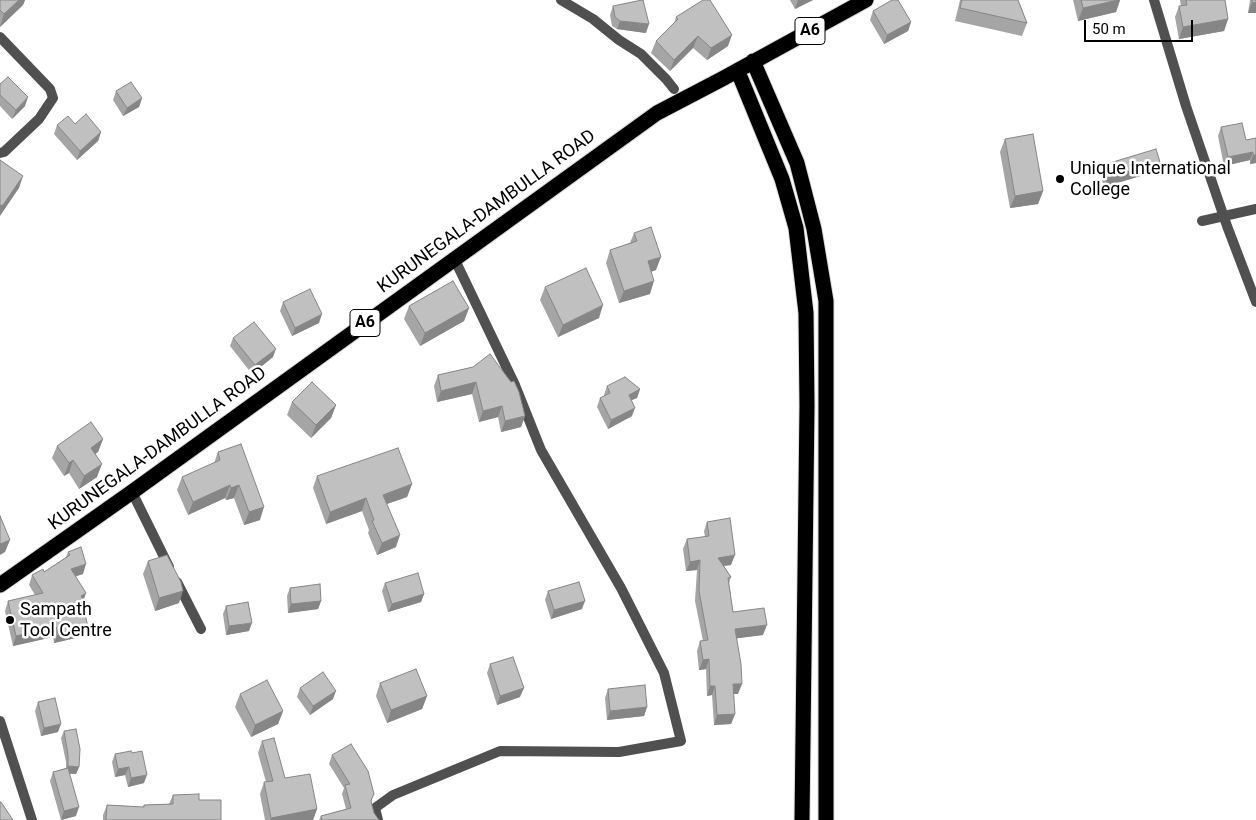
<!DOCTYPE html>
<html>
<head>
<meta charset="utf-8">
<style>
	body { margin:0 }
	#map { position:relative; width:1256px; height:820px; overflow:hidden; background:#fff; font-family:Roboto,sans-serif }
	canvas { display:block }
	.scale { position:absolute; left:1084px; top:20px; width:109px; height:22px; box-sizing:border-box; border:2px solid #000; border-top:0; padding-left:6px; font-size:15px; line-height:18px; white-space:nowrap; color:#000; -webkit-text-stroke:4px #fff; paint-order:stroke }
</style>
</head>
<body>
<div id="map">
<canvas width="1256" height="820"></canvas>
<div class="scale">50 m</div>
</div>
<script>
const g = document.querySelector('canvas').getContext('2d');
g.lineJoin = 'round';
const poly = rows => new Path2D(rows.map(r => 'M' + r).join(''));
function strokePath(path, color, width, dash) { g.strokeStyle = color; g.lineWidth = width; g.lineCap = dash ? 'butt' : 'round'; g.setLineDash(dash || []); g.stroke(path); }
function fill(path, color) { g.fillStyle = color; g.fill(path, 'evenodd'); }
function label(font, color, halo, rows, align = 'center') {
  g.font = font + ' Roboto,sans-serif'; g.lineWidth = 5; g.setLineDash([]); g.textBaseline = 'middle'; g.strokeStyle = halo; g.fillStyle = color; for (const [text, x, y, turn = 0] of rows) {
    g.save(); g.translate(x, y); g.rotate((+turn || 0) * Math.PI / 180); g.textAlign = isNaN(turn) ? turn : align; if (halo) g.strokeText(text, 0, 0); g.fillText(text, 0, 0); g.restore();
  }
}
const highway = poly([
	[753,61,797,163,814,229,826,301,826,820],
	[737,71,741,79,782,179,796,228,806,313,807,406,802,820],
	[0,585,132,492,657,113,722,79,866,0]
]);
strokePath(highway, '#dbdbdb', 17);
strokePath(poly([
	[561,0,593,19,619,40,641,54,666,79,674,89],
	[1154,0,1186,106,1227,226,1256,302],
	[0,37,50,89,53,98,39,119,4,152,0,153],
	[1202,221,1256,209],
	[132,492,169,567],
	[177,582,201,629],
	[0,721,32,820],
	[378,820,375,808,393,795,500,751,619,752,681,741,664,673,621,588,541,450,515,385,454,258]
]), '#505050', 10);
strokePath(highway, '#000', 15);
fill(poly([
	[0,0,25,0,23,5,0,27],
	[790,0,813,0,795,9],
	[960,0,1018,0,1027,23,1022,36,955,21],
	[1073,0,1120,0,1116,12,1078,21],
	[1180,0,1225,0,1228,19,1224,31,1179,39,1175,17,1179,6,1181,6],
	[1250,0,1256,0,1256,13,1248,13],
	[613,6,646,33,617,29,612,26,610,15],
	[873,11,911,22,908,31,884,44,870,20],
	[676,17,728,46,707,60,693,48,670,71,651,53,656,41,674,24],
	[0,84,25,106,12,119,0,106],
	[116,91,142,98,139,107,123,116,113,100],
	[75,124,101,132,98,141,77,160,54,134,57,125],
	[1221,127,1246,140,1256,138,1256,163,1250,164,1250,160,1224,166,1218,136],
	[1005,139,1043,191,1038,204,1010,208,1000,152],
	[1160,162,1157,171,1104,187,1100,174,1103,165],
	[634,233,656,270,651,272,650,294,619,303,606,263,610,250,630,243],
	[545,287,599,318,558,337,540,300],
	[283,302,319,323,292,336,280,311],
	[409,306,469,308,464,321,420,346,404,319],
	[233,338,273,357,252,374,230,346],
	[473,367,525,416,521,427,501,432,498,417,479,422,472,394,437,402,434,386,438,375],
	[607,386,640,389,637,398,631,400,632,416,608,429,597,407,600,398,604,396,604,395],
	[292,402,336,405,331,418,311,438,287,415],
	[103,439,98,452,95,454,97,477,79,489,69,473,64,476,52,458,57,446],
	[241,444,260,520,244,525,234,498,226,500,225,498,188,515,177,490,182,477,214,463,218,452],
	[317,476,412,484,407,497,387,504,396,547,377,555,368,533,369,530,362,511,326,524,313,488],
	[707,522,731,565,724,566,731,577,729,583,733,612,763,635,737,638,738,694,733,694,735,714,731,724,714,725,712,695,707,696,706,669,699,670,697,651,700,641,703,641,695,601,697,570,686,571,683,549,687,539,705,537,704,531],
	[68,552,83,574,76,576,85,603,84,608,84,636,54,643,53,637,13,646,5,611,8,601,35,595,29,585,32,575,44,572,66,557],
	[148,561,179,603,155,611,143,574],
	[385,583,424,594,421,602,388,612,382,591],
	[290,588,321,601,318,609,288,613,287,596],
	[548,591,582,609,551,619,545,600],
	[226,606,249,631,226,635,223,614],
	[490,664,520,697,497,705,487,673],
	[380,683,427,696,422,709,387,723,376,696],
	[300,688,333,699,310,715,297,697],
	[608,689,647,707,644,716,607,720,605,698],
	[240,694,283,711,278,724,251,737,235,707],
	[38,702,58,732,41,736,35,711],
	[64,731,79,767,76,774,69,774,76,816,61,820,50,781,53,772,66,768,66,762,61,738],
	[262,741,285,778,317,809,313,820,265,820,260,794,264,782,266,782,258,753],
	[132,753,144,783,128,787,125,775,115,777,112,762,115,754],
	[332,755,374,794,371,801,374,813,379,820,319,820,321,816,346,809,342,794,344,788,329,764],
	[173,795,199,800,221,820,103,820,103,815,107,805,143,807,144,805,169,804]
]), '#a5a5a5');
fill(poly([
	[19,0,25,0,23,5,0,27,4,14],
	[798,0,813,0,795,9],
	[1118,0,1120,0,1116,12,1078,21,1083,8],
	[1252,2,1256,3,1256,13,1248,13],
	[1228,19,1224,31,1179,39,1183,27],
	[620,21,649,24,646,33,617,29],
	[911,22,908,31,884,44,887,35],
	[732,35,728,46,707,60,711,48],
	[698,36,693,48,670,71,674,60],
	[28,97,25,106,12,119,16,110],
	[142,98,139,107,123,116,127,108],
	[101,132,98,141,77,160,80,151],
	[1253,152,1250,160,1224,166,1228,157],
	[1253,155,1256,155,1256,163,1250,164],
	[1160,162,1157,171,1104,187,1107,178],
	[23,176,19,188,0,216,0,206],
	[1043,191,1038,204,1010,208,1015,196],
	[661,257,656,270,643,274,648,261],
	[654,281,650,294,619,303,624,291],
	[603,305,599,318,558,337,563,325],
	[469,308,464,321,420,346,425,333],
	[322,314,319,323,292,336,295,328],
	[276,349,273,357,252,374,255,365],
	[476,382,472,394,437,402,441,391],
	[640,389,637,398,625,403,629,395],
	[336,405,331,418,311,438,316,425],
	[502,406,498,417,479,422,483,411],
	[635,408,632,416,608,429,611,420],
	[525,416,521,427,501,432,505,421],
	[103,439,98,452,86,461,91,448],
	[73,460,69,473,64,476,69,463],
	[102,464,97,477,79,489,84,476],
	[412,484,407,497,378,507,383,495],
	[230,485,225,498,188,515,193,502],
	[239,485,234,498,226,500,231,488],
	[366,498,362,511,326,524,330,512],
	[264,507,260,520,244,525,249,512],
	[400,535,396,547,377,555,382,543],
	[10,540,5,552,0,555,0,544],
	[735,555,731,565,714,567,718,558],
	[700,560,697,570,686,571,690,562],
	[86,564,83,574,68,579,71,569],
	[183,591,179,603,155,611,159,598],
	[86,593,83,602,81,596],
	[424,594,421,602,388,612,392,604],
	[321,601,318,609,288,613,291,604],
	[585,601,582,609,551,619,554,610],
	[252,623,249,631,226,635,229,626],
	[767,625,763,635,732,639,735,629],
	[56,627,53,637,13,646,16,636],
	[88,627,84,636,54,643,58,634],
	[709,659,706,669,699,670,703,660],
	[733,684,742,684,738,694,729,694],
	[710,686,715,686,712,695,707,696],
	[524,688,520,697,497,705,500,696],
	[336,691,333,699,310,715,313,706],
	[427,696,422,709,387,723,391,710],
	[647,707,644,716,607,720,610,711],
	[283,711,278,724,251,737,255,725],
	[735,714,731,724,714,725,717,715],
	[61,724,58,732,41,736,44,728],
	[68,766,79,767,76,774,65,773],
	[129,767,125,775,115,777,118,769],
	[147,775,144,783,128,787,131,778],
	[79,807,76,816,61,820,64,811],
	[317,809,313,820,270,820,271,818]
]), '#868686');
const building = poly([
	[0,0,19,0,4,14,0,10,0,0],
	[642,0,643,0,649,24,620,21,615,17,613,6,642,0],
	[703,0,710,0,732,35,711,48,698,36,674,60,656,41,678,19,676,17,703,0],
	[892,0,898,0,911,22,887,35,873,11,892,0],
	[962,0,1018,0,1027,23,960,8,962,0],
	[1081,0,1118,0,1083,8,1081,0],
	[1186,0,1225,0,1228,19,1183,27,1179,6,1187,5,1186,0],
	[1252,0,1256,0,1256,3,1252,2,1252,0],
	[8,77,28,97,16,110,0,95,0,84,8,77],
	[131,82,142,98,127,108,116,91,131,82],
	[86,114,101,132,80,151,57,125,68,116,75,124,86,114],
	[1242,123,1246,140,1256,138,1256,155,1253,155,1253,152,1228,157,1221,127,1242,123],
	[1033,134,1043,191,1015,196,1005,139,1033,134],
	[1156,149,1160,162,1107,178,1103,165,1156,149],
	[0,160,23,176,3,205,0,206,0,160],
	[651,227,661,257,648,261,654,281,624,291,610,250,637,241,634,233,651,227],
	[586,268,603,305,563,325,545,287,586,268],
	[453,281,469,308,425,333,409,306,453,281],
	[310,289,322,314,295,328,283,302,310,289],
	[254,322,276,349,255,365,233,338,254,322],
	[490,354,511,382,514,381,519,392,525,416,505,421,502,406,483,411,476,382,441,391,438,375,473,367,490,354],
	[625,377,640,389,629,395,635,408,611,420,600,398,610,393,607,386,625,377],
	[312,382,336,405,316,425,292,402,312,382],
	[91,422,103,439,91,448,102,464,84,476,73,460,69,463,57,446,91,422],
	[241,444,264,507,249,512,239,485,231,488,230,485,193,502,182,477,220,460,218,452,241,444],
	[398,448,412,484,383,495,400,535,382,543,372,521,374,520,366,498,330,512,317,476,398,448],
	[0,516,10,540,0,544,0,516],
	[730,518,735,555,718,558,731,577,728,578,733,612,764,608,767,625,735,629,741,664,742,684,733,684,735,714,717,715,715,686,710,686,709,659,703,660,700,641,708,640,699,591,700,560,690,562,687,539,709,536,707,522,730,518],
	[81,547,86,564,71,569,86,593,81,596,85,603,83,605,88,627,58,634,56,627,16,636,8,601,43,593,32,575,43,569,44,572,70,555,68,552,81,547],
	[167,555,181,582,183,591,159,598,148,561,167,555],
	[418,573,424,594,392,604,385,583,418,573],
	[579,582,585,601,554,610,548,591,579,582],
	[320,584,321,601,291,604,290,588,320,584],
	[248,602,252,623,229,626,226,606,248,602],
	[513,657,524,688,500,696,490,664,513,657],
	[416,669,427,696,391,710,380,683,416,669],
	[323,672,336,691,313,706,300,688,323,672],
	[267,680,283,711,255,725,240,694,267,680],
	[645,685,647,707,610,711,608,689,645,685],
	[55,698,61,724,44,728,38,702,55,698],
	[76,729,80,749,79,767,68,766,68,755,64,731,76,729],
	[274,738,285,778,310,774,317,809,271,818,264,782,273,781,262,741,274,738],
	[351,744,368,771,374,794,372,798,371,801,374,813,379,820,322,820,321,816,351,808,345,785,350,784,332,755,351,744],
	[131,751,132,753,142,751,147,775,131,778,129,767,118,769,115,754,131,751],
	[68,768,79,807,64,811,53,772,68,768],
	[199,794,199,800,221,800,221,820,106,820,107,805,144,807,144,805,173,804,173,795,199,794],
	[0,802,1,802,13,820,0,820,0,802]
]);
fill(building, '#c0c0c0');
strokePath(building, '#868686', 1);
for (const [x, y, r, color] of [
	[1060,179,5,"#000"],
	[10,620,5,"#000"]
]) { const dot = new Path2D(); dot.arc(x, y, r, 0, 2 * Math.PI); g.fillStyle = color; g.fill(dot); strokePath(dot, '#fff', 2); }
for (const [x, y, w] of [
	[810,31,30],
	[365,323,30]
]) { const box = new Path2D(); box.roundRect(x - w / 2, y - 13.5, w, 27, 4); g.fillStyle = '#fff'; g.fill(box); strokePath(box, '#000', 1); }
label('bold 16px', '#000', null, [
	["A6",810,31],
	["A6",365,323]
]);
label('18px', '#000', '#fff', [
	["Unique International",1070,169],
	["College",1070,190],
	["Sampath",20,610],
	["Tool Centre",20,631]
], 'left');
label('18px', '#000', '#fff', [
	["KURUNEGALA-DAMBULLA ROAD",487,212,-36],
	["KURUNEGALA-DAMBULLA ROAD",158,449,-36]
]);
</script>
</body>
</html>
